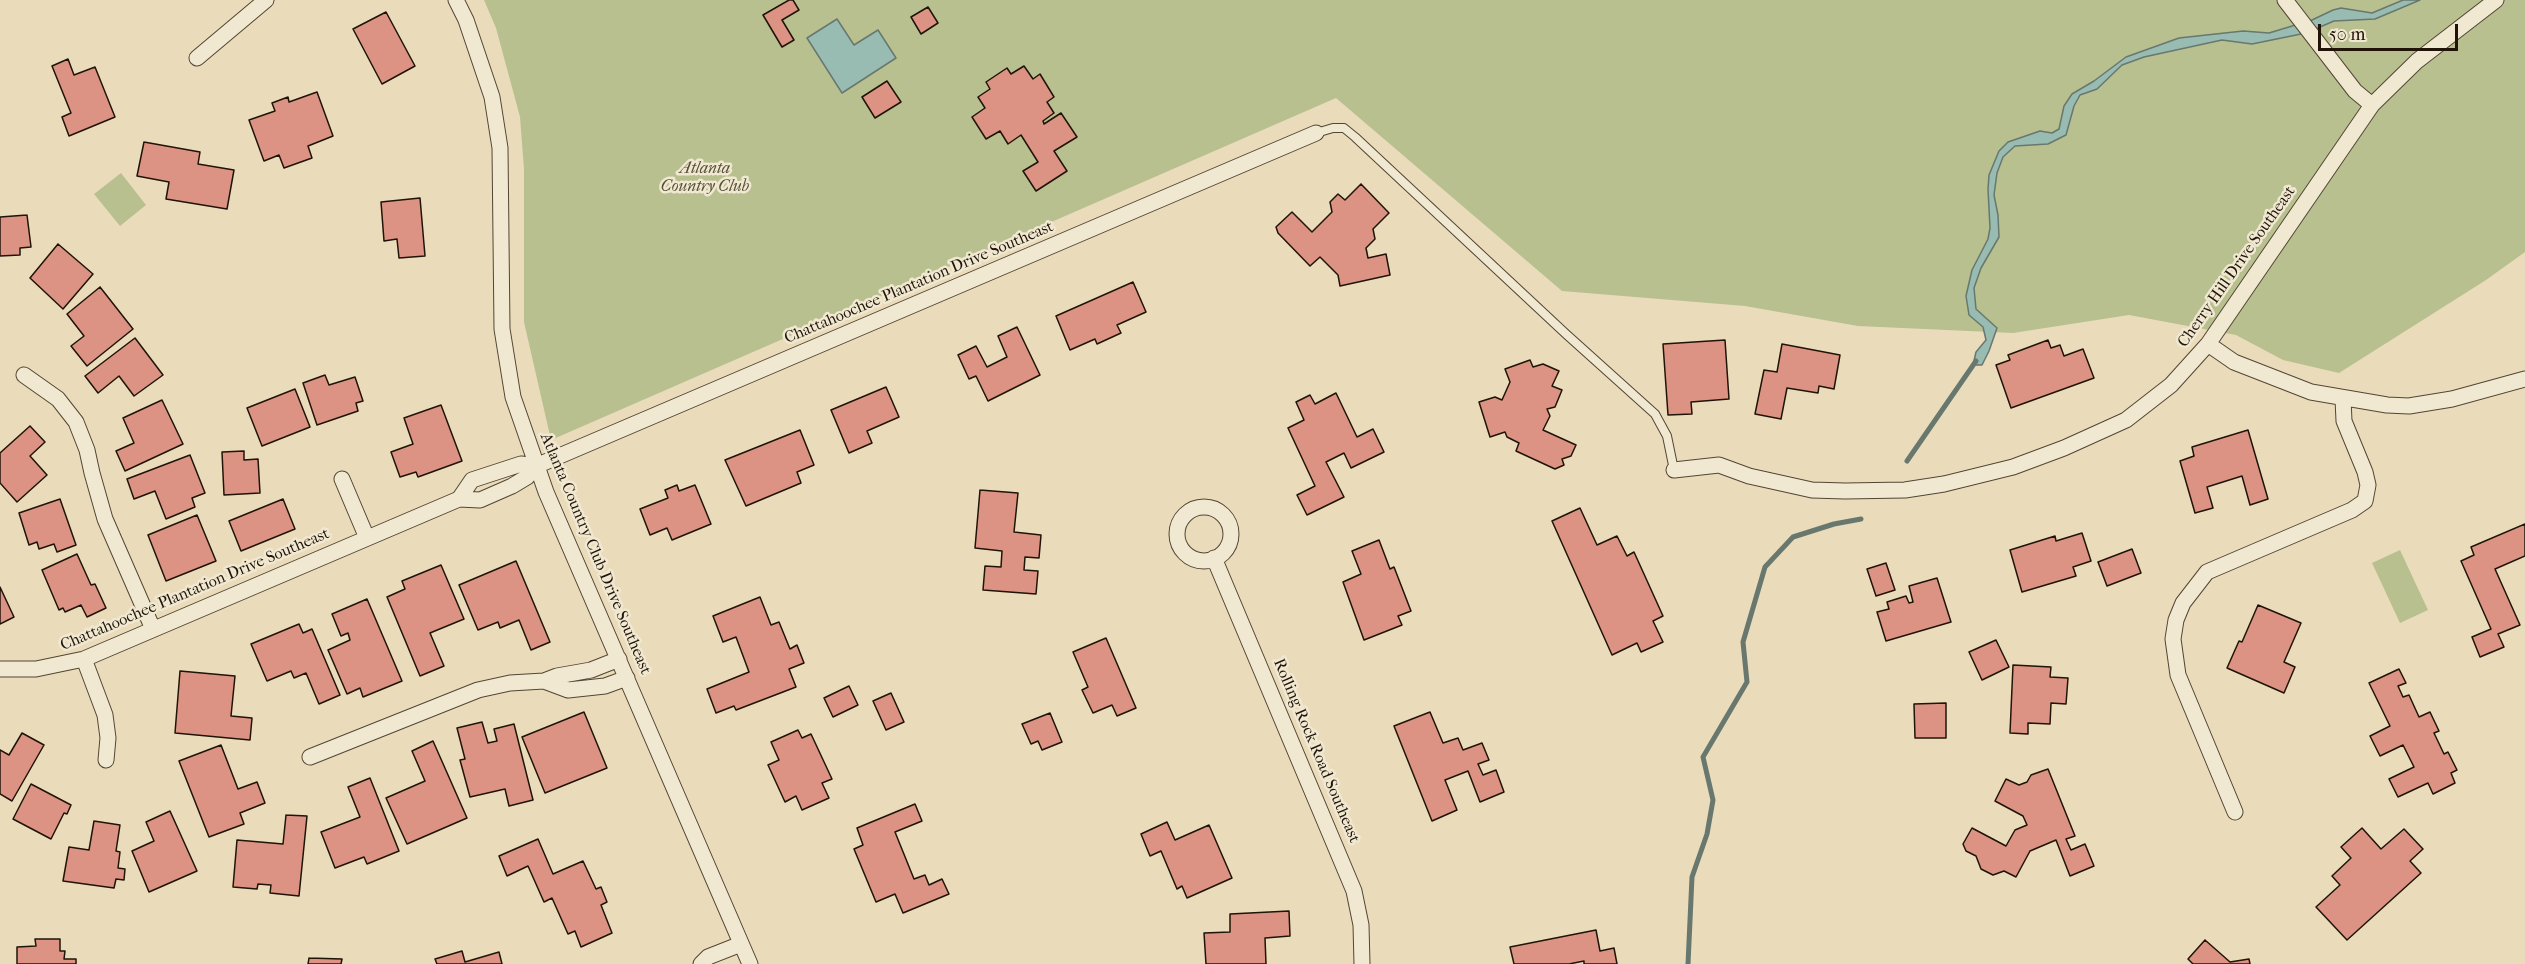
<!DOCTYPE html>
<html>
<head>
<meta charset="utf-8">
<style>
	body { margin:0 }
	#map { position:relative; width:2525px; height:964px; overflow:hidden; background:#eadbba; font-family:"IM FELL French Canon",serif }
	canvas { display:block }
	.scale { position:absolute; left:2318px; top:24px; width:140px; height:27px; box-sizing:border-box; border:3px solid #1f1407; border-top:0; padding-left:8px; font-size:18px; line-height:21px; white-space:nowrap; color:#1f1407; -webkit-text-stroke:4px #f1e8d2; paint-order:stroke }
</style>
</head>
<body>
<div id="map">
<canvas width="2525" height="964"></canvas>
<div class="scale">50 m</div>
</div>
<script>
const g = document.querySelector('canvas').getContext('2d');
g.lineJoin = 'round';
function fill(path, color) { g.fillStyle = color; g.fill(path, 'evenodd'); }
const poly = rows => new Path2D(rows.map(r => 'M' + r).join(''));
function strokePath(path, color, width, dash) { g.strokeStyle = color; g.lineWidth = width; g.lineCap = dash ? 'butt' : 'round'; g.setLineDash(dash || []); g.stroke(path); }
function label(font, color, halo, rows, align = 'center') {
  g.font = font + ' "IM FELL French Canon",serif'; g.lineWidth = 5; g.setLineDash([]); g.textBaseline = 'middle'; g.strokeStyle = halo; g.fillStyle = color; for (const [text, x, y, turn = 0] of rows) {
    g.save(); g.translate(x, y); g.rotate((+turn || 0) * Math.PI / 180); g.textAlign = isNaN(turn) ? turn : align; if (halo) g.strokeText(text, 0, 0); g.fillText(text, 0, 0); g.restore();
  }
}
fill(poly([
	[484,0,2525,0,2525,252,2486,280,2339,373,2283,360,2236,335,2129,315,2013,333,1858,326,1745,306,1562,291,1336,98,551,440,524,322,524,169,520,117,496,28],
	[121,173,146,205,120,226,94,194],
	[2400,550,2428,610,2400,623,2372,563]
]), '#b8c08f');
const water = poly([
	[2403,0,2420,0,2375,19,2334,21,2306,33,2252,44,2222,40,2144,57,2122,65,2097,89,2080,95,2074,106,2066,135,2048,144,2015,146,2003,157,1997,173,1994,195,1998,215,1999,237,1981,268,1974,288,1976,309,1997,328,1989,351,1982,365,1973,365,1976,352,1986,340,1983,327,1969,315,1966,296,1972,270,1988,239,1990,228,1988,189,1989,175,1999,151,2008,142,2040,131,2052,133,2059,129,2064,106,2072,94,2094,81,2126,57,2179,38,2243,31,2269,33,2312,20,2333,10,2341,8,2372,13,2403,0],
	[837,19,854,45,878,30,896,58,842,93,807,38,837,19]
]);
fill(water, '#98bbb2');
strokePath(water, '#68786e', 1.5);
strokePath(poly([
	[1907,461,1976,361],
	[1688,964,1692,877,1707,834,1713,800,1703,757,1747,682,1743,642,1765,567,1793,537,1834,524,1861,519]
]), '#68786e', 5);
const building = poly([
	[789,0,793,0,799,10,782,20,794,40,782,47,763,15,789,0],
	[928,7,938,23,921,34,911,17,928,7],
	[386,12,415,66,382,84,353,29,386,12],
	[68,59,74,75,95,67,115,117,69,136,62,117,71,113,52,66,68,59],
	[1024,66,1033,79,1040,74,1054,97,1047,102,1054,113,1043,121,1044,124,1061,113,1077,137,1054,151,1067,171,1036,191,1023,171,1038,162,1021,135,1008,144,1000,131,986,139,972,117,985,108,978,97,990,89,986,82,1007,68,1011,74,1024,66],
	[887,81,901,102,875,118,862,97,887,81],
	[317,92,333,136,308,146,312,158,284,168,279,155,264,161,249,120,275,111,272,103,288,97,289,102,317,92],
	[144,142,200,152,198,164,234,170,227,209,166,199,169,182,137,176,144,142],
	[1361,184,1389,213,1373,229,1375,239,1366,248,1368,258,1386,254,1390,275,1340,286,1338,275,1320,257,1310,266,1278,233,1276,227,1292,212,1312,232,1332,212,1330,202,1338,194,1345,200,1361,184],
	[420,198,425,256,399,258,397,239,384,241,381,202,420,198],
	[27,215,31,247,20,248,20,255,0,256,0,217,27,215],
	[58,244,93,274,63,309,30,278,58,244],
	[1133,282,1146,312,1117,325,1121,333,1097,344,1095,339,1070,350,1056,316,1133,282],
	[100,287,133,329,87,366,71,346,84,336,67,314,100,287],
	[1017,327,1040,375,988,401,976,376,969,379,958,355,976,346,987,367,1007,357,998,336,1017,327],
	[135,338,163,375,134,396,119,376,98,393,85,376,135,338],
	[1725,340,1729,399,1691,402,1692,414,1668,415,1663,344,1725,340],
	[2048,340,2051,348,2060,345,2064,356,2083,349,2094,378,2011,408,1996,365,2010,360,2008,355,2048,340],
	[1782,344,1840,355,1834,389,1819,386,1818,393,1787,388,1781,419,1755,414,1764,370,1777,372,1782,344],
	[1530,360,1533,367,1543,364,1559,371,1552,386,1562,390,1555,407,1547,409,1550,416,1543,430,1576,445,1571,456,1562,459,1564,465,1555,469,1516,451,1519,443,1507,437,1505,432,1490,437,1479,402,1495,397,1502,400,1510,382,1505,369,1530,360],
	[325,375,329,385,355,377,363,401,356,403,358,411,317,425,303,383,325,375],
	[886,387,899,417,867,431,872,443,849,453,831,410,886,387],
	[295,389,310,427,262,446,247,408,295,389],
	[1336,393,1357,437,1373,429,1384,452,1351,468,1344,453,1326,462,1344,497,1307,515,1297,495,1315,486,1288,428,1304,420,1296,402,1310,395,1315,404,1336,393],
	[162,400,183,444,125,471,116,451,134,443,123,418,162,400],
	[441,405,462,461,418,477,416,472,400,477,391,452,413,444,404,418,441,405],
	[30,426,45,442,30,456,47,475,17,502,0,483,0,453,30,426],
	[800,430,814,465,797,472,801,483,746,506,725,460,800,430],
	[2248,430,2268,499,2250,505,2242,476,2207,487,2213,508,2195,513,2180,461,2194,456,2192,447,2248,430],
	[244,451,244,460,258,459,260,493,224,495,222,452,244,451],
	[190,455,205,493,192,498,195,507,166,519,155,491,134,499,127,479,190,455],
	[677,485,679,491,695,485,711,524,672,540,667,528,650,535,640,509,668,498,665,490,677,485],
	[980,490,1018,493,1014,532,1041,535,1039,558,1025,557,1024,570,1038,571,1036,594,983,590,985,566,1001,567,1002,551,975,548,980,490],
	[60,499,76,545,57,552,54,544,39,549,37,542,29,545,19,513,60,499],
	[283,499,295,529,241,551,229,521,283,499],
	[1580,508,1597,545,1617,536,1627,556,1634,552,1663,616,1653,621,1663,642,1641,652,1637,643,1612,655,1552,521,1580,508],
	[197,515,216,561,166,581,148,535,197,515],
	[2525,524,2525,556,2495,569,2520,625,2498,634,2504,647,2480,657,2472,637,2491,629,2461,561,2474,555,2471,547,2525,524],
	[2082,533,2091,561,2073,567,2076,576,2022,592,2010,550,2055,536,2056,541,2082,533],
	[1379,540,1390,569,1394,567,1411,611,1398,616,1402,625,1364,640,1343,582,1361,574,1352,551,1379,540],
	[2132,549,2141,573,2107,586,2098,562,2132,549],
	[77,554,91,585,95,584,106,608,87,617,81,605,65,612,63,608,59,610,42,570,77,554],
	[516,561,550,642,531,650,519,620,500,628,498,622,478,630,459,585,516,561],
	[1886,563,1895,590,1876,596,1867,569,1886,563],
	[441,565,464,619,430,633,444,666,420,676,387,597,405,589,402,581,441,565],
	[1937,578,1951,622,1886,641,1877,612,1889,609,1887,602,1906,596,1909,603,1913,602,1909,586,1937,578],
	[0,587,14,617,0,624,0,587],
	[760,597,771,625,779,622,790,649,797,645,804,663,789,669,796,687,736,710,734,706,716,713,707,689,749,672,736,637,723,642,713,616,760,597],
	[367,599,402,681,363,697,360,688,347,694,328,650,350,640,348,633,341,636,332,614,367,599],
	[2258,605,2301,623,2284,662,2295,667,2284,693,2227,668,2239,641,2242,642,2258,605],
	[299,624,303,633,312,629,340,695,319,704,306,673,294,678,291,671,267,681,251,644,299,624],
	[1106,638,1136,708,1117,716,1112,705,1093,713,1082,690,1088,687,1073,652,1106,638],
	[1996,640,2009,667,1982,680,1969,652,1996,640],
	[2013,665,2051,667,2050,677,2068,678,2066,704,2051,703,2050,724,2028,723,2028,734,2010,733,2013,665],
	[2399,669,2406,683,2398,686,2403,697,2409,695,2419,717,2430,712,2439,731,2434,733,2444,754,2448,752,2457,770,2451,773,2455,783,2433,794,2428,783,2398,797,2389,779,2414,767,2403,745,2380,756,2370,736,2390,726,2369,683,2399,669],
	[180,671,235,676,231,716,252,718,250,740,175,733,180,671],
	[849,686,858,705,833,717,824,698,849,686],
	[891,693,904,722,886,730,873,701,891,693],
	[1946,703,1946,738,1915,738,1914,704,1946,703],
	[584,712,607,768,545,793,522,737,584,712],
	[1430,712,1443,743,1458,738,1463,750,1482,743,1489,760,1478,764,1483,775,1496,770,1504,792,1480,802,1468,771,1445,780,1457,810,1432,821,1394,726,1430,712],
	[1050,713,1062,742,1042,750,1038,741,1031,744,1022,724,1050,713],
	[482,722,488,743,497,741,494,729,514,724,533,800,509,806,505,789,470,797,460,760,465,759,457,728,482,722],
	[798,730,802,738,811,734,832,779,822,783,829,798,802,810,796,796,785,802,768,765,779,760,771,742,798,730],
	[22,733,44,745,12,801,0,794,0,750,9,755,22,733],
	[433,741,467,818,407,844,386,798,425,781,412,751,433,741],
	[221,745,238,789,257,782,265,803,240,813,244,824,209,837,179,761,221,745],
	[2048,769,2075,836,2066,839,2071,850,2085,844,2094,866,2070,876,2056,840,2030,851,2016,877,2004,871,1993,875,1981,869,1976,856,1966,851,1963,844,1972,828,2006,846,2015,830,2027,825,2023,816,1995,801,2006,779,2019,785,2027,782,2031,775,2048,769],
	[370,778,399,851,367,864,364,857,335,868,321,832,360,817,348,787,370,778],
	[31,784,71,805,67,814,64,813,51,839,13,819,31,784],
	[915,804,922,821,895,832,914,879,925,875,929,885,942,879,949,894,903,913,895,894,876,902,854,849,863,845,857,828,915,804],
	[170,811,197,871,149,892,132,851,154,841,146,822,170,811],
	[286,815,307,816,299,896,270,893,271,885,258,884,257,889,233,887,237,840,283,844,286,815],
	[94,821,120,825,116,851,120,852,118,868,125,869,124,880,116,879,114,888,63,881,69,847,89,850,94,821],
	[1167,822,1175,840,1209,825,1232,878,1187,898,1182,886,1177,889,1161,851,1150,856,1141,834,1167,822],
	[2362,828,2381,849,2404,829,2423,849,2410,861,2421,873,2347,940,2316,907,2340,885,2332,876,2351,858,2341,847,2362,828],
	[538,839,553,874,583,861,596,889,601,887,607,902,601,905,612,933,581,947,575,931,568,934,552,898,544,902,528,866,507,876,499,856,538,839],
	[1289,911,1290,936,1265,938,1266,964,1206,964,1204,933,1230,932,1230,914,1289,911],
	[1596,930,1600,951,1614,948,1617,964,1584,964,1584,961,1569,964,1514,964,1510,947,1596,930],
	[35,939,60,939,60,951,65,951,64,959,76,959,76,964,17,964,17,947,36,946,35,939],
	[2205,940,2230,962,2249,959,2250,964,2193,964,2188,959,2205,940],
	[462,951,465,962,499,952,502,964,437,964,435,959,462,951],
	[309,958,342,959,341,964,308,964,309,958]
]);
fill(building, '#dc9384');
strokePath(building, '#1f1407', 1.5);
const service = poly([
	[1316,133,1333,128,1344,128,1355,137,1566,334,1655,414,1667,436,1674,470]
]);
const minor = poly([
	[456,0,466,20,492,97,500,148,502,329,513,397,546,492,750,964],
	[2285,0,2355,91,2372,105],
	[197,58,266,0],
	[2208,344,2234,362,2311,392,2387,405,2409,406,2452,399,2525,379],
	[24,375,58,399,76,422,87,450,92,473,105,519,153,629],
	[1674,470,1719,465,1749,476,1812,490,1845,491,1905,490,1944,484,2013,467,2064,448,2126,420,2171,385,2208,344,2372,105,2417,61,2496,0],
	[342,479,367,538],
	[459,499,472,480,521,464,536,466],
	'1177 534a27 27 0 1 1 54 0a27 27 0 1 1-54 0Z',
	[1214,558,1354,891,1361,925,1362,964],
	[84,659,105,715,108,738,106,760],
	[0,669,36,669,84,659,459,499,480,500,512,486,527,477,536,466,1316,133],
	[544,681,568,690,605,686,627,678],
	[310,757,478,690,510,683,544,681,557,676,591,670,619,659],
	[2235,812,2178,675,2173,639,2176,620,2183,603,2207,572,2352,510,2365,501,2368,485,2365,472,2344,421,2343,399],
	[701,964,708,957,741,944]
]);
strokePath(service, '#524634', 10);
strokePath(minor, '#524634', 17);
strokePath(service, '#f1e8d2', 8);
strokePath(minor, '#f1e8d2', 15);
label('italic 16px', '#555037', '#f1e8d2', [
	["Atlanta",705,169],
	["Country Club",705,187]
]);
label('16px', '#1f1407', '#f1e8d2', [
	["Cherry Hill Drive Southeast",2237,267,-55],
	["Chattahoochee Plantation Drive Southeast",919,283,-23],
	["Atlanta Country Club Drive Southeast",595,554,67],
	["Chattahoochee Plantation Drive Southeast",195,590,-23],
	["Rolling Rock Road Southeast",1316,751,67]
]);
</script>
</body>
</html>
